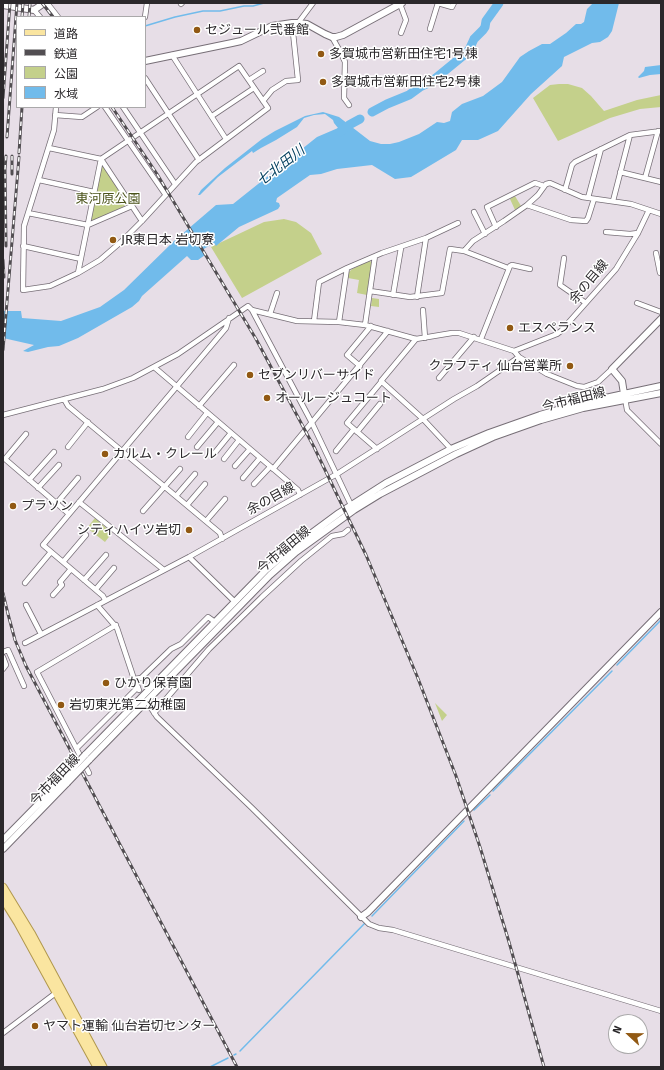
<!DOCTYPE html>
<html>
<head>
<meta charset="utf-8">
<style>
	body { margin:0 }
	#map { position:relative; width:664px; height:1070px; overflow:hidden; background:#e7dee7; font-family:"Fira Sans","Noto Sans JP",sans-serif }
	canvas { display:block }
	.frame { position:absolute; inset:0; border:4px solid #2b282b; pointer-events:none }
	.legend { position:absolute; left:16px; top:16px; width:130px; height:92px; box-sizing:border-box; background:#fff; border:1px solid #aaa9aa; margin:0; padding:5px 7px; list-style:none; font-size:12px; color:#2b282b }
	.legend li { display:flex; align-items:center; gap:8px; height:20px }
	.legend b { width:20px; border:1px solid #aaa9aa }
	.north { position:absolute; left:608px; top:1014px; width:40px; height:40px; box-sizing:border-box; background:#fff; border:1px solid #aaa9aa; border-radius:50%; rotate:292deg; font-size:11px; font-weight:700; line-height:16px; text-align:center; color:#2b282b }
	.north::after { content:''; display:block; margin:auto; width:14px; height:18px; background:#915913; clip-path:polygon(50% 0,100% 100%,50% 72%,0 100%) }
</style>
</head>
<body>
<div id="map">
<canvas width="664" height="1070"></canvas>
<div class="frame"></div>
<ul class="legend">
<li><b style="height:5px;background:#fae5a0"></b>道路</li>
<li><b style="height:5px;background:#524e52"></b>鉄道</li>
<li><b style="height:11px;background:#c4d08b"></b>公園</li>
<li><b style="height:11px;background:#71bbeb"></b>水域</li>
</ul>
<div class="north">N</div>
</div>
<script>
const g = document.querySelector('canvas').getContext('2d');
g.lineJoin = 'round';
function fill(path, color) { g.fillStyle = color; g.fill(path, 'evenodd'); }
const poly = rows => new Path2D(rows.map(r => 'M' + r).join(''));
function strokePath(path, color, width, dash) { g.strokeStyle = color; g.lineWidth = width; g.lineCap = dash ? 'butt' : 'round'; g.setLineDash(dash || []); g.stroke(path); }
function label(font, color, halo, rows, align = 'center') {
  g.font = font + ' "Fira Sans","Noto Sans JP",sans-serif'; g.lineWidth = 3; g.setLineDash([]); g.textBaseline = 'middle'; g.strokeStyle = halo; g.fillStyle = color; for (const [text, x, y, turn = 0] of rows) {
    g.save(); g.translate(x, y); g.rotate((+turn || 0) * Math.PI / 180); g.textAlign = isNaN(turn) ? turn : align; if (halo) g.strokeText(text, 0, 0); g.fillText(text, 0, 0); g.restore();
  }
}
fill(poly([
	[559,84,568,84,582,88,591,96,604,111,637,100,661,95,661,107,640,109,610,118,558,141,533,98,550,85],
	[101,167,104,167,128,204,94,222,91,219],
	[515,196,521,206,515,210,510,199],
	[284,219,296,222,311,233,322,254,242,298,211,247,264,222],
	[369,261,372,262,367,295,357,293,359,280,348,278,349,272,352,269],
	[372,298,379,299,379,307,371,306],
	[95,518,112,533,105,542,87,528],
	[435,703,447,715,442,721]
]), '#c4d08b');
fill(poly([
	[593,3,619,3,612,31,608,37,600,42,592,43,564,57,562,66,531,94,498,131,478,140,462,140,456,150,411,177,395,179,372,165,337,169,321,174,310,175,277,198,276,202,279,203,280,206,278,209,239,227,216,246,214,243,202,250,205,255,198,260,191,260,187,256,142,296,139,301,132,307,78,338,59,346,48,347,28,352,23,351,34,345,3,338,3,311,21,311,22,318,61,321,100,307,124,290,174,241,216,205,233,204,317,137,338,128,334,123,333,120,325,114,314,115,304,118,297,127,276,140,261,148,253,153,252,151,218,177,200,195,198,195,201,190,225,168,262,139,275,131,305,116,323,112,339,117,370,141,381,144,390,144,399,142,419,134,437,122,444,123,450,121,452,112,462,104,483,96,502,82,520,57,529,51,542,44,550,44,566,33,576,24,581,24,584,22,587,9],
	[661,65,661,74,650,75,639,78,638,77,644,71,645,67]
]), '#71bbeb');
strokePath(poly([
	[145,26,175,17,203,11,220,11,244,6,253,6,264,3],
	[617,665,661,620],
	[493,791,612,671],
	[474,810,490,795],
	[372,916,464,821],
	[240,1051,365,923],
	[234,1055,236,1054],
	[210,1067,228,1058]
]), '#71bbeb', 1.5);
strokePath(poly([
	[372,112,387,104,409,95,420,87,431,82,464,55,469,50,474,39,483,30,485,27,486,21,499,3],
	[340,132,349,125,360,119]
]), '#71bbeb', 9);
const street = poly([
	[47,3,58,17],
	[438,3,452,7,454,3],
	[181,4,182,3],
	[400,4,406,20,401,33],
	[34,10,40,17],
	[145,17,147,3],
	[298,23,313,3],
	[430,29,438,3],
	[332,37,341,53,345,62,344,98,349,105],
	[172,55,226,139],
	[145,78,199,160],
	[249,80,263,71],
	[263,101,272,90,286,81,298,80,292,23],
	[56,107,54,130,24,226,23,290,50,286,78,273,100,260,122,241,142,221,196,162,268,108,239,66,101,159,78,273],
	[105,107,165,194],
	[123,107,175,184],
	[55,115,82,117,97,107],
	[212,116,254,88],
	[49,148,101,159,142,221],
	[620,172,661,182],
	[645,178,658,131],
	[39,180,94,192],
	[565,190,572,165,575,162,630,135,661,131],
	[588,198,601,149],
	[613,201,630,135],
	[527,205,538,195,546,184,550,183,582,197,631,204,649,210],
	[474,212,485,234],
	[28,213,88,225,132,206],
	[496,227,487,207,535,183,544,186],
	[606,232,630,234,638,233],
	[23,246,81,259],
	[464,251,508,268],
	[656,253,660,273,661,273],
	[564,258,560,285,586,303],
	[370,291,410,297,442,293,450,249,464,251,473,241,504,221,527,205,571,220,586,221,588,218,594,199],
	[393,295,401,248],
	[417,297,426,238],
	[637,303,661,312],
	[252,310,312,423,351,505],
	[423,310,425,338],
	[270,314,277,293],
	[314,321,319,282,347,268],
	[339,322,347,268,382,253,426,238,458,223],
	[365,325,375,256],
	[416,339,381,381,423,419,451,449],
	[481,339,510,266,512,265,530,269],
	[514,351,557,334,561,331,616,269,638,233,649,210,661,214],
	[360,366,347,355,371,326],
	[154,367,298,490,300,495],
	[439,378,474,337],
	[625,398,627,410,661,444],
	[64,399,68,406,220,533,222,539],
	[199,406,234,365],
	[3,415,103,389,133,378,178,354,248,306,252,310,297,321,339,322,365,325,416,339,452,333,459,333,514,351,519,357,547,374,577,386,584,387,598,382,612,369],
	[357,432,380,404],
	[26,434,5,459,69,514],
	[188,437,207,413],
	[68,447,88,422],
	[197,447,218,422],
	[377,449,347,423,382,381],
	[336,451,354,429],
	[213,455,231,433],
	[224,459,239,440],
	[235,466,250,449],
	[273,469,388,331],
	[243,478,260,458],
	[29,480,54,452],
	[254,484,270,467],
	[38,488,59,465],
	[176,496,195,474],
	[79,502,164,570],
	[56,504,78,478],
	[187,505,205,484],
	[143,511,180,469],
	[206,521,225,499],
	[189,557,235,602],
	[63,562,86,535],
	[84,580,106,555],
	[25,583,51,552],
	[96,589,114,568],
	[53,595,62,585,60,582,71,569],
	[105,600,103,596,43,545,226,328,229,318],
	[26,605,41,634],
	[97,605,117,628,135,682,139,690],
	[25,643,189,557,337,474,454,399,477,386,519,357],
	[3,652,8,650,24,686],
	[3,657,6,665,3,669],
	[134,679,141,678,171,649,181,644,208,617,215,622],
	[149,705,157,717,252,808,369,924,379,928,393,930,661,1011],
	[154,713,209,649,262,597,301,561,332,536,343,534,348,530],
	[77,748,138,687],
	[89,773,37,672,116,625],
	[3,1033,57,992]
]);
const secondary = poly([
	[3,5,34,10,44,3],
	[145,61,232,43,241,41,272,26,292,23,298,23,307,24,325,34,332,37,336,37,343,35,402,3],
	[624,394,622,381,612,369,661,319],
	[85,755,266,570,293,547,339,513,386,483,451,449,489,433,540,415,582,403,661,386],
	[89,760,270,575,296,552,354,510,380,494,456,454,493,437,541,420,583,408,661,393],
	[3,840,63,779],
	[3,849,67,783],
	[361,917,368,912,661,612]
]);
const primary = poly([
	[3,887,31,933,103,1067],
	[3,899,18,923,97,1067]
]);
strokePath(street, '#776f77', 6);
strokePath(secondary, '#776f77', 8);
strokePath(primary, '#b0974d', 9);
strokePath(street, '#fff', 4.5);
strokePath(secondary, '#fff', 6);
strokePath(primary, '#fae5a0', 7);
const rail = poly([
	[42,3,53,17],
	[22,17,23,3],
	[29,17,30,3],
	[3,98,10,3],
	[112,107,157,174,256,339,314,447,366,555,417,676,456,776,480,847,509,942,544,1067],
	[7,137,17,3],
	[19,153,22,107],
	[6,156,5,169,6,246],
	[12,156,12,174],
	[3,260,4,277],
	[3,350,19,157],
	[3,593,8,614,15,640,26,666,237,1067]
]);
strokePath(rail, '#524e52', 3);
strokePath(rail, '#fff', 1.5, [4.5]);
const secondaryBridge = poly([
	[63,779,85,755],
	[67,783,89,760]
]);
strokePath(secondaryBridge, '#776f77', 8, []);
strokePath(secondaryBridge, '#fff', 6);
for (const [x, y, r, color] of [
	[197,30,4,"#915913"],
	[321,54,4,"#915913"],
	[323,82,4,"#915913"],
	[113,240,4,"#915913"],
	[510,328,4,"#915913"],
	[570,366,4,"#915913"],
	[250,375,4,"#915913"],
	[267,398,4,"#915913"],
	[105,454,4,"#915913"],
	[13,506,4,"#915913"],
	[189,530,4,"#915913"],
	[106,683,4,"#915913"],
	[61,705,4,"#915913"],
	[35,1026,4,"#915913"]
]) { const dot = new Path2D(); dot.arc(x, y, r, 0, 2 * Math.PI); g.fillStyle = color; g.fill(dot); strokePath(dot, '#fff', 1.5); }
label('13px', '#2b282b', '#fff', [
	["セジュール弐番館",205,30],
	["多賀城市営新田住宅1号棟",329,54],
	["多賀城市営新田住宅2号棟",331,82],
	["JR東日本 岩切寮",121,240],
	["エスペランス",518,328],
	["クラフティ 仙台営業所",562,366,"right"],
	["セブンリバーサイド",258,375],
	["オールージュコート",275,398],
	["カルム・クレール",113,454],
	["プラソン",21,506],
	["シティハイツ岩切",181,530,"right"],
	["ひかり保育園",114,683],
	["岩切東光第二幼稚園",69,705],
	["ヤマト運輸 仙台岩切センター",43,1026]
], 'left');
label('13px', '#4b531b', '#fff', [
	["東河原公園",108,199]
]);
label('13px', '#2b282b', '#fff', [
	["余の目線",589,282,-50],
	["今市福田線",574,400,-14],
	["余の目線",271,499,-29],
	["今市福田線",284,550,-40],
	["今市福田線",55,780,-46]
]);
label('italic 14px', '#003d5d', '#fff', [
	["七北田川",281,166,-38]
]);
</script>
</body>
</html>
